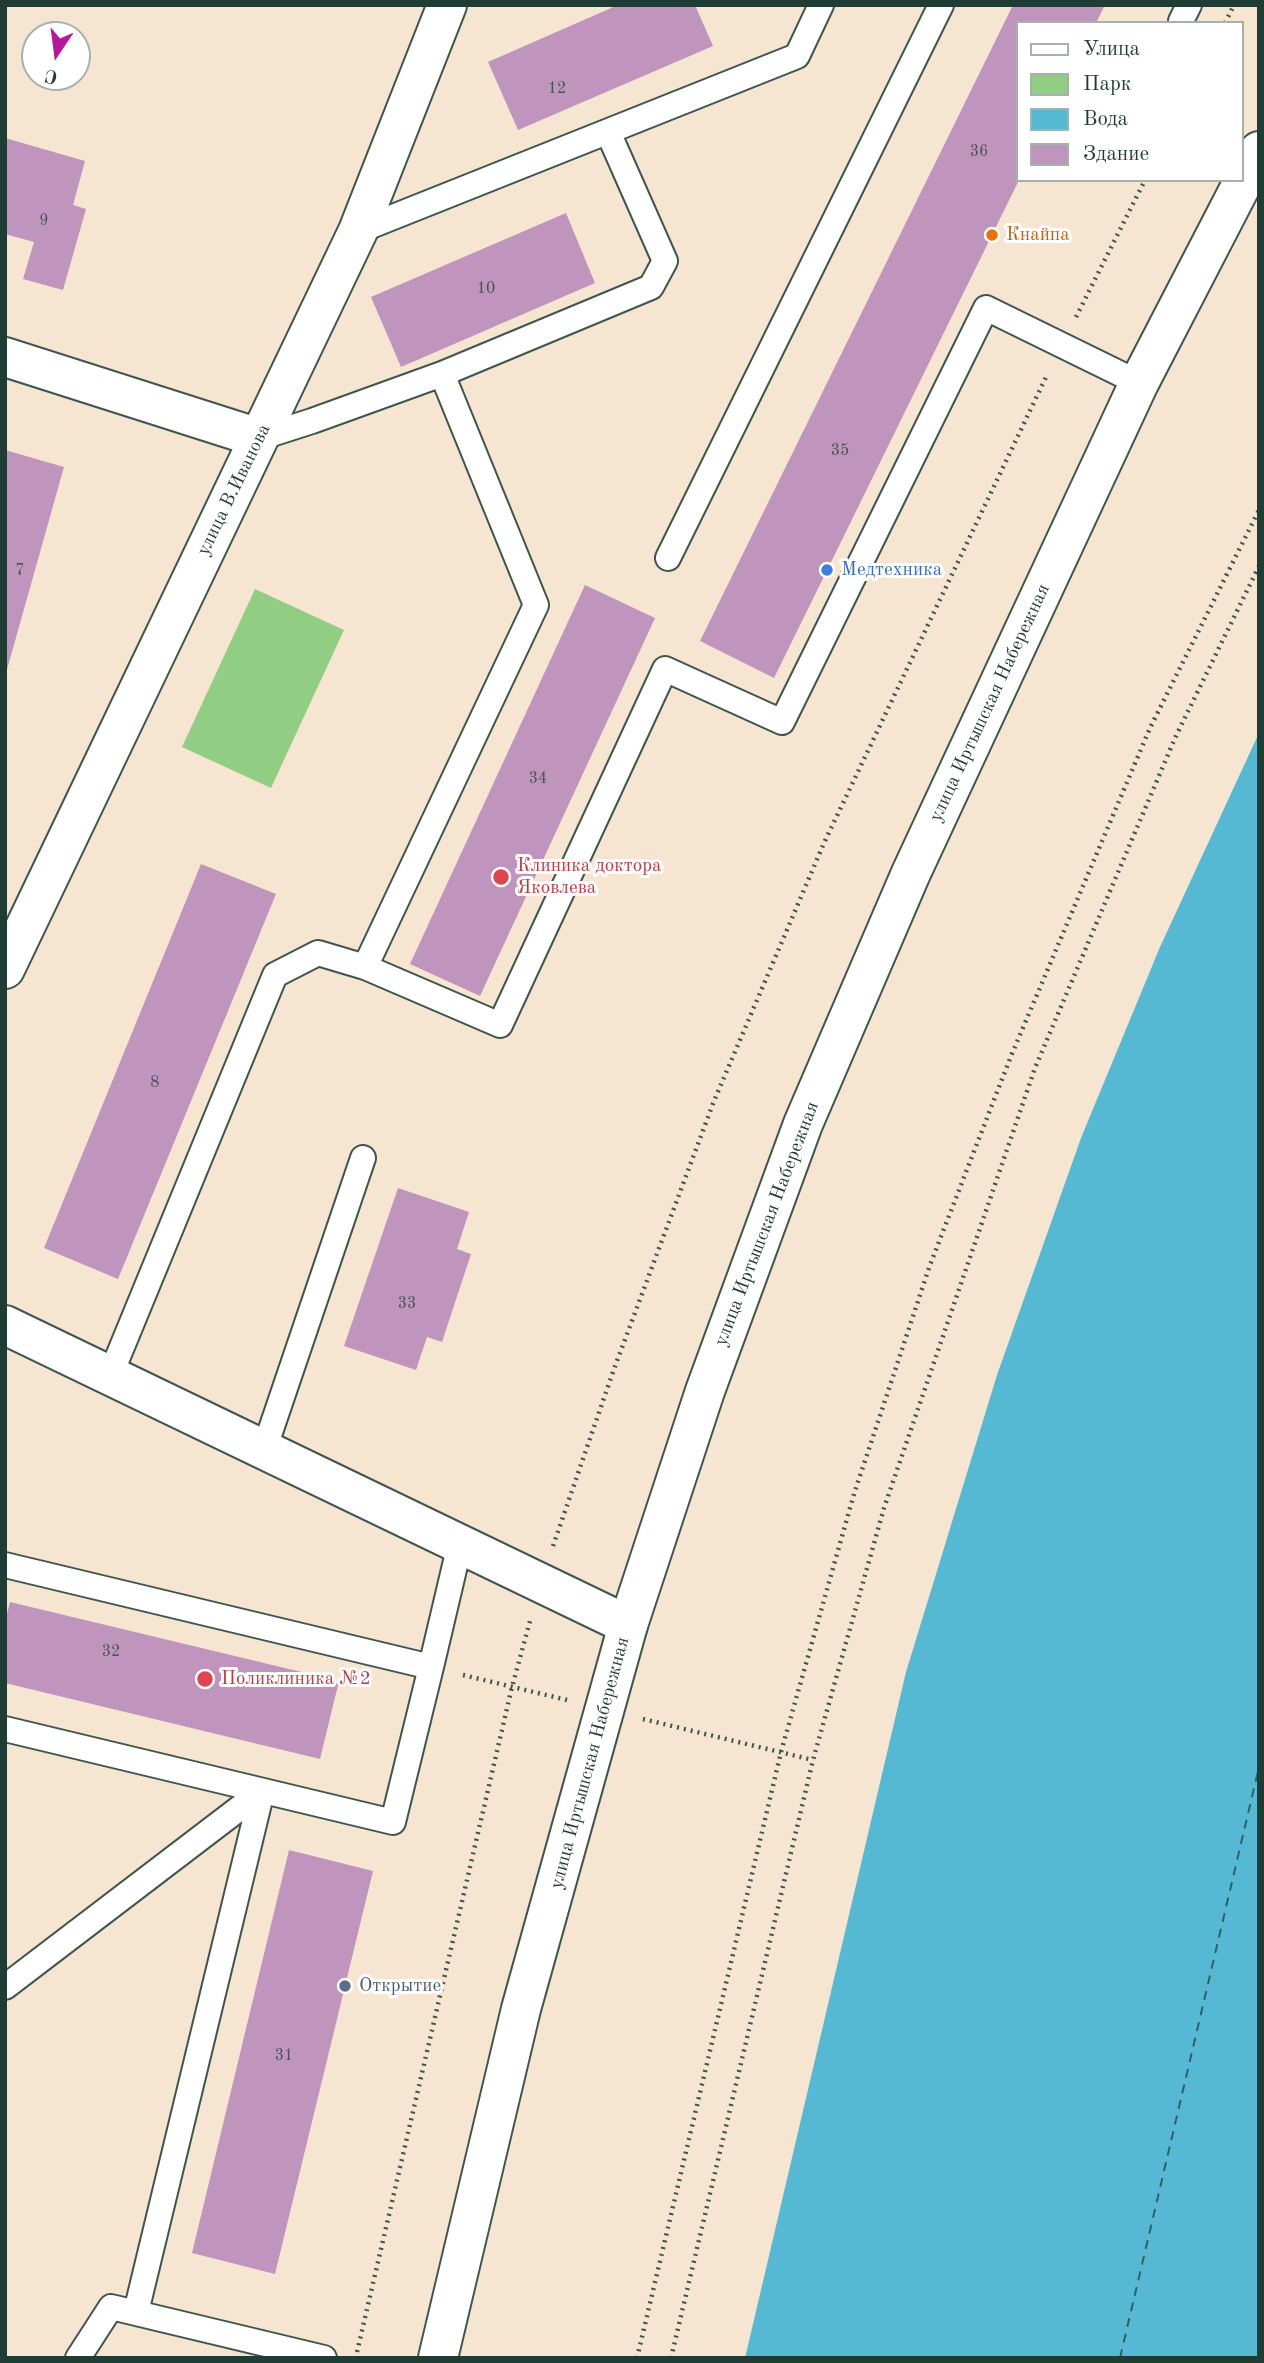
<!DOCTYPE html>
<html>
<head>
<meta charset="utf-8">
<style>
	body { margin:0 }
	#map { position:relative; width:1264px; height:2363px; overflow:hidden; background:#f6e6d1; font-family:"Old Standard TT",serif }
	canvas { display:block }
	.frame { position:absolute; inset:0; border:7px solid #1f3d34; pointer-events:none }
	.legend { position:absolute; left:1016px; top:21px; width:228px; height:161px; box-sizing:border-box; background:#fff; border:2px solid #a5b1ae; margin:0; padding:9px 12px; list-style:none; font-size:21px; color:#1f3d34 }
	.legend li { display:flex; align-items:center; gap:14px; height:35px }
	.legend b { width:35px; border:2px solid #a5b1ae }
	.north { position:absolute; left:21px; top:21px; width:70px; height:70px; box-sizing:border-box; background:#fff; border:2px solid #a5b1ae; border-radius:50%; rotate:193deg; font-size:19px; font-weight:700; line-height:28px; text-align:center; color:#1f3d34 }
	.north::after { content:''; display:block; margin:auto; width:24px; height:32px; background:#b5179e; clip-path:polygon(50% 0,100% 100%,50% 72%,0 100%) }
</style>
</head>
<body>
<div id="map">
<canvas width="1264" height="2363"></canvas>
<div class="frame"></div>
<ul class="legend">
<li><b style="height:9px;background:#fff"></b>Улица</li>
<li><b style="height:19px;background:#91ce83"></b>Парк</li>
<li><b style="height:19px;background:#55b9d4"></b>Вода</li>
<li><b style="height:19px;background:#bf94bd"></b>Здание</li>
</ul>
<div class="north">С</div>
</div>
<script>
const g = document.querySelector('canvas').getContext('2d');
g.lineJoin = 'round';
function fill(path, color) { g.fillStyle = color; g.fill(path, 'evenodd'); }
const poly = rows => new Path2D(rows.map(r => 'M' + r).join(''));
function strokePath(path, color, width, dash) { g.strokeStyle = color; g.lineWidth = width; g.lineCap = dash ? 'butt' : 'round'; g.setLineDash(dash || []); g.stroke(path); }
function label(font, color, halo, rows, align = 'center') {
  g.font = font + ' "Old Standard TT",serif'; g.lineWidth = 6; g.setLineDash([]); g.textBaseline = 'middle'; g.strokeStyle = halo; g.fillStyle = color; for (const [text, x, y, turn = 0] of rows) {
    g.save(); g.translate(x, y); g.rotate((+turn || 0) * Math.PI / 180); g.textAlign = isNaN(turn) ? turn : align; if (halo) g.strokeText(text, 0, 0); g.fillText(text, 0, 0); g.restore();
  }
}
fill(poly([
	[255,589,344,630,271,788,182,747]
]), '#91ce83');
fill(poly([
	[1259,733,1259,2358,745,2358,906,1672,997,1375,1081,1138,1160,947]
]), '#55b9d4');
strokePath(poly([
	[1120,2358,1259,1767]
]), '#2f6264', 2, [9, 7]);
fill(poly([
	[618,5,695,5,713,46,518,130,488,62],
	[1013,5,1105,5,1096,23,1017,23,1017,180,1019,180,774,678,700,641],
	[5,138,85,161,73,205,86,209,63,290,23,279,34,242,5,234],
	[566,213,595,283,401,367,371,297],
	[5,450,64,467,6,673,5,673],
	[585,585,655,618,480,996,410,964],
	[201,864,276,894,118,1279,44,1248],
	[398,1188,469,1212,457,1249,471,1254,442,1342,427,1337,416,1370,344,1346],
	[10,1602,339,1681,320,1759,5,1683,5,1622],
	[289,1850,373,1871,275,2274,192,2253]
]), '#bf94bd');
const lane = poly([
	[1181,21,1189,5],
	[358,231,797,56,821,5],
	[259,438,312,421,442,374,651,287,665,261,608,132],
	[668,558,941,5],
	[365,967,536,605,442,374],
	[110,1376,275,975,318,953,365,967,500,1025,665,669,782,722,986,308,1139,383],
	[264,1450,363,1158],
	[5,1565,431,1667,460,1544],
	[5,1729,393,1822,431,1667],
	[5,1987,262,1791],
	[136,2312,262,1791],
	[78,2358,111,2307,324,2358]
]);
const street = poly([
	[5,357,259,438],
	[5,969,358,231,447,5],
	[5,1325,628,1625]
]);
const secondary = poly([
	[438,2358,521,2009,628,1625,705,1391,803,1124,911,873,1139,383,1259,151]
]);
strokePath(lane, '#3f564c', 28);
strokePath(street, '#3f564c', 42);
strokePath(secondary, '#3f564c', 42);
strokePath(poly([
	[1225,23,1234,5],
	[1076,317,1145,180],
	[553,1546,614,1369,714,1101,824,843,1047,375],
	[463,1675,567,1700],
	[643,1719,813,1760],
	[357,2352,512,1687,530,1621],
	[637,2358,781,1752,854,1494,930,1265,1011,1056,1150,728,1259,510],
	[671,2358,813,1760,884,1508,1035,1068,1175,738,1259,566]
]), '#3f564c', 4.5, [2, 5]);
strokePath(lane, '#fff', 24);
strokePath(street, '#fff', 38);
strokePath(secondary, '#fff', 38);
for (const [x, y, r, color] of [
	[992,235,7,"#e8710a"],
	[827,570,7,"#3f7fe0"],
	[501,877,9,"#e0444e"],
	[205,1679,9,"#e0444e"],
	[345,1986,7,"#5c6f8a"]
]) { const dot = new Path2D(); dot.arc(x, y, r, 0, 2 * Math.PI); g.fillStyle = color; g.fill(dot); strokePath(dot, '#fff', 2.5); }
label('16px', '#475356', null, [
	["12",557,89],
	["36",979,152],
	["9",44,221],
	["10",486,289],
	["35",840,451],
	["7",20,571],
	["34",538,779],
	["8",155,1083],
	["33",407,1304],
	["32",111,1652],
	["31",284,2056]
]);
label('19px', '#c56008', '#fff', [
	["Кнайпа",1006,235]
], 'left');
label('19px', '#1f3d34', '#fff', [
	["улица В.Иванова",234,490,-64],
	["улица Иртышская Набережная",990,703,-65],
	["улица Иртышская Набережная",767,1224,-69],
	["улица Иртышская Набережная",590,1763,-75]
]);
label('19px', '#366cbe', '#fff', [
	["Медтехника",841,570]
], 'left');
label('19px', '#be3a42', '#fff', [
	["Клиника доктора",517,866],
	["Яковлева",517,888],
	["Поликлиника №2",221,1679]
], 'left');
label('19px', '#4e5e75', '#fff', [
	["Открытие",359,1986]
], 'left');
</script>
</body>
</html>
